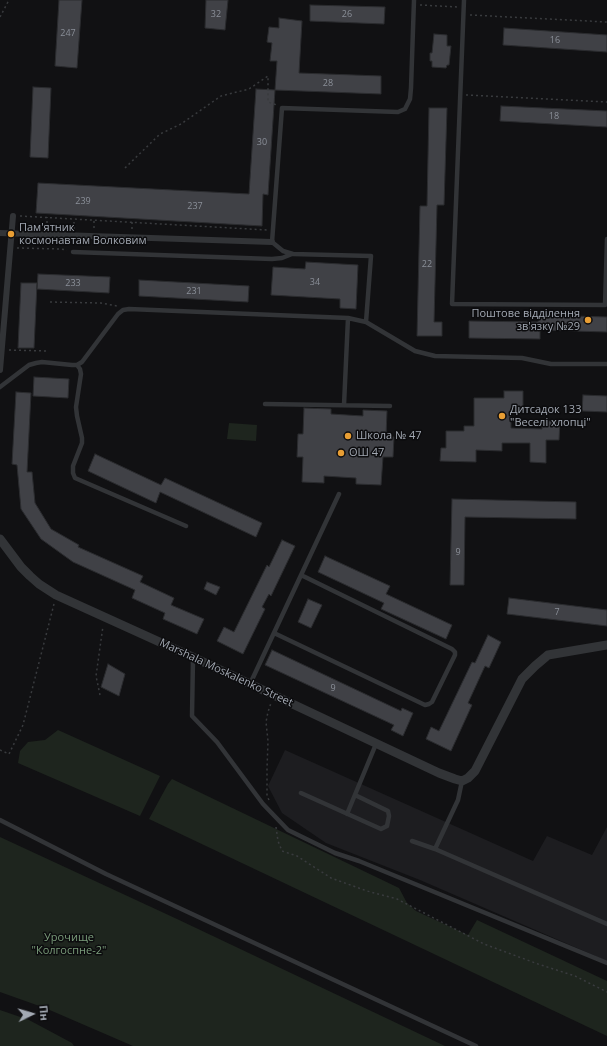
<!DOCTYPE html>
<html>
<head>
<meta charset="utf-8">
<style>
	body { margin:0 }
	#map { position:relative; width:607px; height:1046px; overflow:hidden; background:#111113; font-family:"Open Sans",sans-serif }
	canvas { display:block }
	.north { position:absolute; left:12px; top:994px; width:40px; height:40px; -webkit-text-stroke:3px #0c0c0e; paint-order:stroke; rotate:85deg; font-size:11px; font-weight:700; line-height:16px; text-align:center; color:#a3a9b3 }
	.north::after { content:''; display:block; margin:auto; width:14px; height:18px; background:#a3a9b3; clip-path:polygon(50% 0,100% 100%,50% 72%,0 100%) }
</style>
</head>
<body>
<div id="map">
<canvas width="607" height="1046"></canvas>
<div class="north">Пн</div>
</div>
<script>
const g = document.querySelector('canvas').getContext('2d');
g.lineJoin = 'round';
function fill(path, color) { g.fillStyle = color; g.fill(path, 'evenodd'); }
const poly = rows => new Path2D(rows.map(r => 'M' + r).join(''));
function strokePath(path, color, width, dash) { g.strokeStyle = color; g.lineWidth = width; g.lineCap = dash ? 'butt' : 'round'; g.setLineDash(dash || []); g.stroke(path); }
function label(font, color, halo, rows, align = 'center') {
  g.font = font + ' "Open Sans",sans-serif'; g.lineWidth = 3; g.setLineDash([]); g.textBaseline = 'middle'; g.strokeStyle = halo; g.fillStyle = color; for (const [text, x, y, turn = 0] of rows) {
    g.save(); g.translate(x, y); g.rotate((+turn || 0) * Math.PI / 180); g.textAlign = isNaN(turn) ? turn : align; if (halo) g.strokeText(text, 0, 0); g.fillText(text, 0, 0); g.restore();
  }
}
fill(poly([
	[285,750,533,861,547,836,592,855,607,827,607,961,420,880,326,843,282,813,268,786]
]), '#1d1d20');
fill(poly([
	[229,423,257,425,256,441,227,439],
	[58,730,160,776,140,816,18,763,20,751,28,742,45,740],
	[172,779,399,888,407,903,416,911,468,935,477,920,607,981,607,1036,149,819,168,784],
	[0,837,177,919,445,1046,133,1046,45,1008,0,992],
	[0,1010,29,1020,72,1043,74,1046,0,1046]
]), '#1e251e');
const building = poly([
	[59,0,82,0,77,68,55,66,59,0],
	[206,0,228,0,225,30,205,28,206,0],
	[310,5,385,7,384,24,310,21,310,5],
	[279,18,302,21,299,73,381,76,381,94,275,90,277,61,270,61,272,43,267,42,269,27,279,28,279,18],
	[504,28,607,35,607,52,503,45,504,28],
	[434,34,447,35,447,46,451,46,449,65,447,65,446,68,432,67,432,61,430,61,430,53,432,53,434,34],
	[33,87,51,88,48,158,30,157,33,87],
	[256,89,275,90,268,195,263,194,262,226,36,213,38,183,249,194,256,89],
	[501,106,607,111,607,127,500,121,501,106],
	[429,108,447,108,444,205,437,205,434,322,442,322,442,336,417,336,420,206,427,206,429,108],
	[306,262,358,265,356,309,340,308,340,299,271,295,273,267,305,269,306,262],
	[38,274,110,277,109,293,37,289,38,274],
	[139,280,249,286,248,302,139,296,139,280],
	[21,283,37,283,34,348,18,348,21,283],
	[538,315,607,317,607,332,540,330,540,339,469,338,469,321,538,322,538,315],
	[34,377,69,379,68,398,33,396,34,377],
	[504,391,523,391,523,409,511,409,511,428,542,429,542,421,560,421,559,440,546,440,546,463,530,462,530,443,502,443,502,451,476,450,476,462,440,461,441,448,446,448,446,431,464,431,464,426,474,426,474,398,504,398,504,391],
	[16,392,31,393,27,472,32,472,35,503,51,529,79,545,78,547,143,576,140,582,174,598,171,605,204,619,197,634,163,619,165,613,132,598,135,590,73,562,41,539,21,509,17,465,12,464,16,392],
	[583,395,607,396,607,412,582,411,583,395],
	[304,408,331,409,331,414,363,416,363,410,387,411,386,436,394,437,393,457,383,457,381,485,356,484,356,478,324,476,324,483,302,482,303,457,297,457,298,434,303,434,304,408],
	[95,454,161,485,165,478,262,523,256,537,160,492,156,503,88,471,95,454],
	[452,499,576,502,576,519,465,517,464,585,450,585,452,499],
	[282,540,295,546,271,596,269,594,262,607,265,609,243,654,217,641,224,627,234,632,267,565,269,567,282,540],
	[325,556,390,586,386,594,452,625,446,639,381,609,384,603,318,572,325,556],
	[207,582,220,587,216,595,204,589,207,582],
	[509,598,607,610,607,626,507,614,509,598],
	[308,599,322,605,311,628,298,622,308,599],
	[488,635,501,642,489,668,485,666,468,703,472,705,451,751,426,739,431,727,439,731,472,662,475,663,488,635],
	[272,650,401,711,402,708,413,713,403,736,391,730,394,725,265,665,272,650],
	[108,664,125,674,119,696,101,687,108,664]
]);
fill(building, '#404146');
strokePath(building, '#2b2c2f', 1);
strokePath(poly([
	[420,5,458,7],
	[470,15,607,22],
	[0,17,9,0],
	[466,95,607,102],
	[125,168,160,134,181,124,221,96,249,89,268,76,268,102,277,105],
	[20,216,267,230],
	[132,222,132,230],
	[47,228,47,217],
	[94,228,94,220],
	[74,229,74,219],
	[17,248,60,249,67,250],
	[50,302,101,303,117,306],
	[9,350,47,351],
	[100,695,96,676,103,626],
	[0,750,9,754,23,725,54,604],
	[269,800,267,796,267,769,268,741,266,722,268,712,271,703],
	[276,827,278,841,282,851,297,856,331,878,367,891,397,899,484,944,538,964,575,976,607,992]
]), '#393b3e', 1.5, [2, 3]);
strokePath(poly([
	[464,0,452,304,605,305,607,239],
	[73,252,272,259,282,258,292,254],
	[366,322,371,256,293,254,283,251,272,242,282,108,398,112,405,109,410,99,411,88,414,0],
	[77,365,80,369,81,374,76,407,77,416,82,438,82,443,73,466,73,473,75,478,186,526],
	[0,387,29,365,36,363,42,362,72,365,77,365,82,362,118,314,123,310,129,309,348,318,366,322,415,351,435,356,522,358,551,364,607,364],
	[265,404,390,406],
	[344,405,348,318],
	[274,633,425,705,429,704,432,702,455,655,455,652,452,649,301,575],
	[193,658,192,716,217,742,263,804,288,830,335,853,359,861,607,963],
	[250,684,339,494],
	[462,781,458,800,435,849,607,924],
	[301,793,381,829,387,826,389,816,388,811,355,795],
	[347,814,376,744],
	[0,820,106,874,476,1046],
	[412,841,435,849]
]), '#323437', 4.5);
strokePath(poly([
	[0,233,272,242],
	[0,370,13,216]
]), '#323437', 6);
strokePath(poly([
	[0,539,21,567,30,576,39,584,56,595,197,659,439,773,455,779,462,781,468,778,475,771,522,679,535,666,548,655,607,645]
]), '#323437', 9);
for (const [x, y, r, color] of [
	[11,234,4,"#e89e34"],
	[588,320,4,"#e89e34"],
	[502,416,4,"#e89e34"],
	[348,436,4,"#e89e34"],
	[341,453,4,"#e89e34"]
]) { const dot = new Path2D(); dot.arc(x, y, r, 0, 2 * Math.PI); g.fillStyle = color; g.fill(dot); strokePath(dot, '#0c0c0e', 1.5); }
label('9px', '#8a8f98', null, [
	["32",216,14],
	["26",347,14],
	["247",68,33],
	["16",555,40],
	["28",328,83],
	["18",554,116],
	["30",262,142],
	["239",83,201],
	["237",195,206],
	["22",427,264],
	["34",315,282],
	["233",73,283],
	["231",194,291],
	["9",458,552],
	["7",557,612],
	["9",333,688]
]);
label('11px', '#a3a9b3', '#0c0c0e', [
	["Пам'ятник",19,228],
	["космонавтам Волковим",19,241],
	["Поштове відділення",580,314,"right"],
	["зв'язку №29",580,327,"right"],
	["Дитсадок 133",510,410],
	["\"Веселі хлопці\"",510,423],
	["Школа № 47",356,436],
	["ОШ 47",349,453]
], 'left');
label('11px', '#a3a9b3', '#0c0c0e', [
	["Marshala Moskalenko Street",226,673,25]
]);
label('11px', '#7b9d7b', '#0c0c0e', [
	["Урочище",69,938],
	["\"Колгоспне-2\"",69,951]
]);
</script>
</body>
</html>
